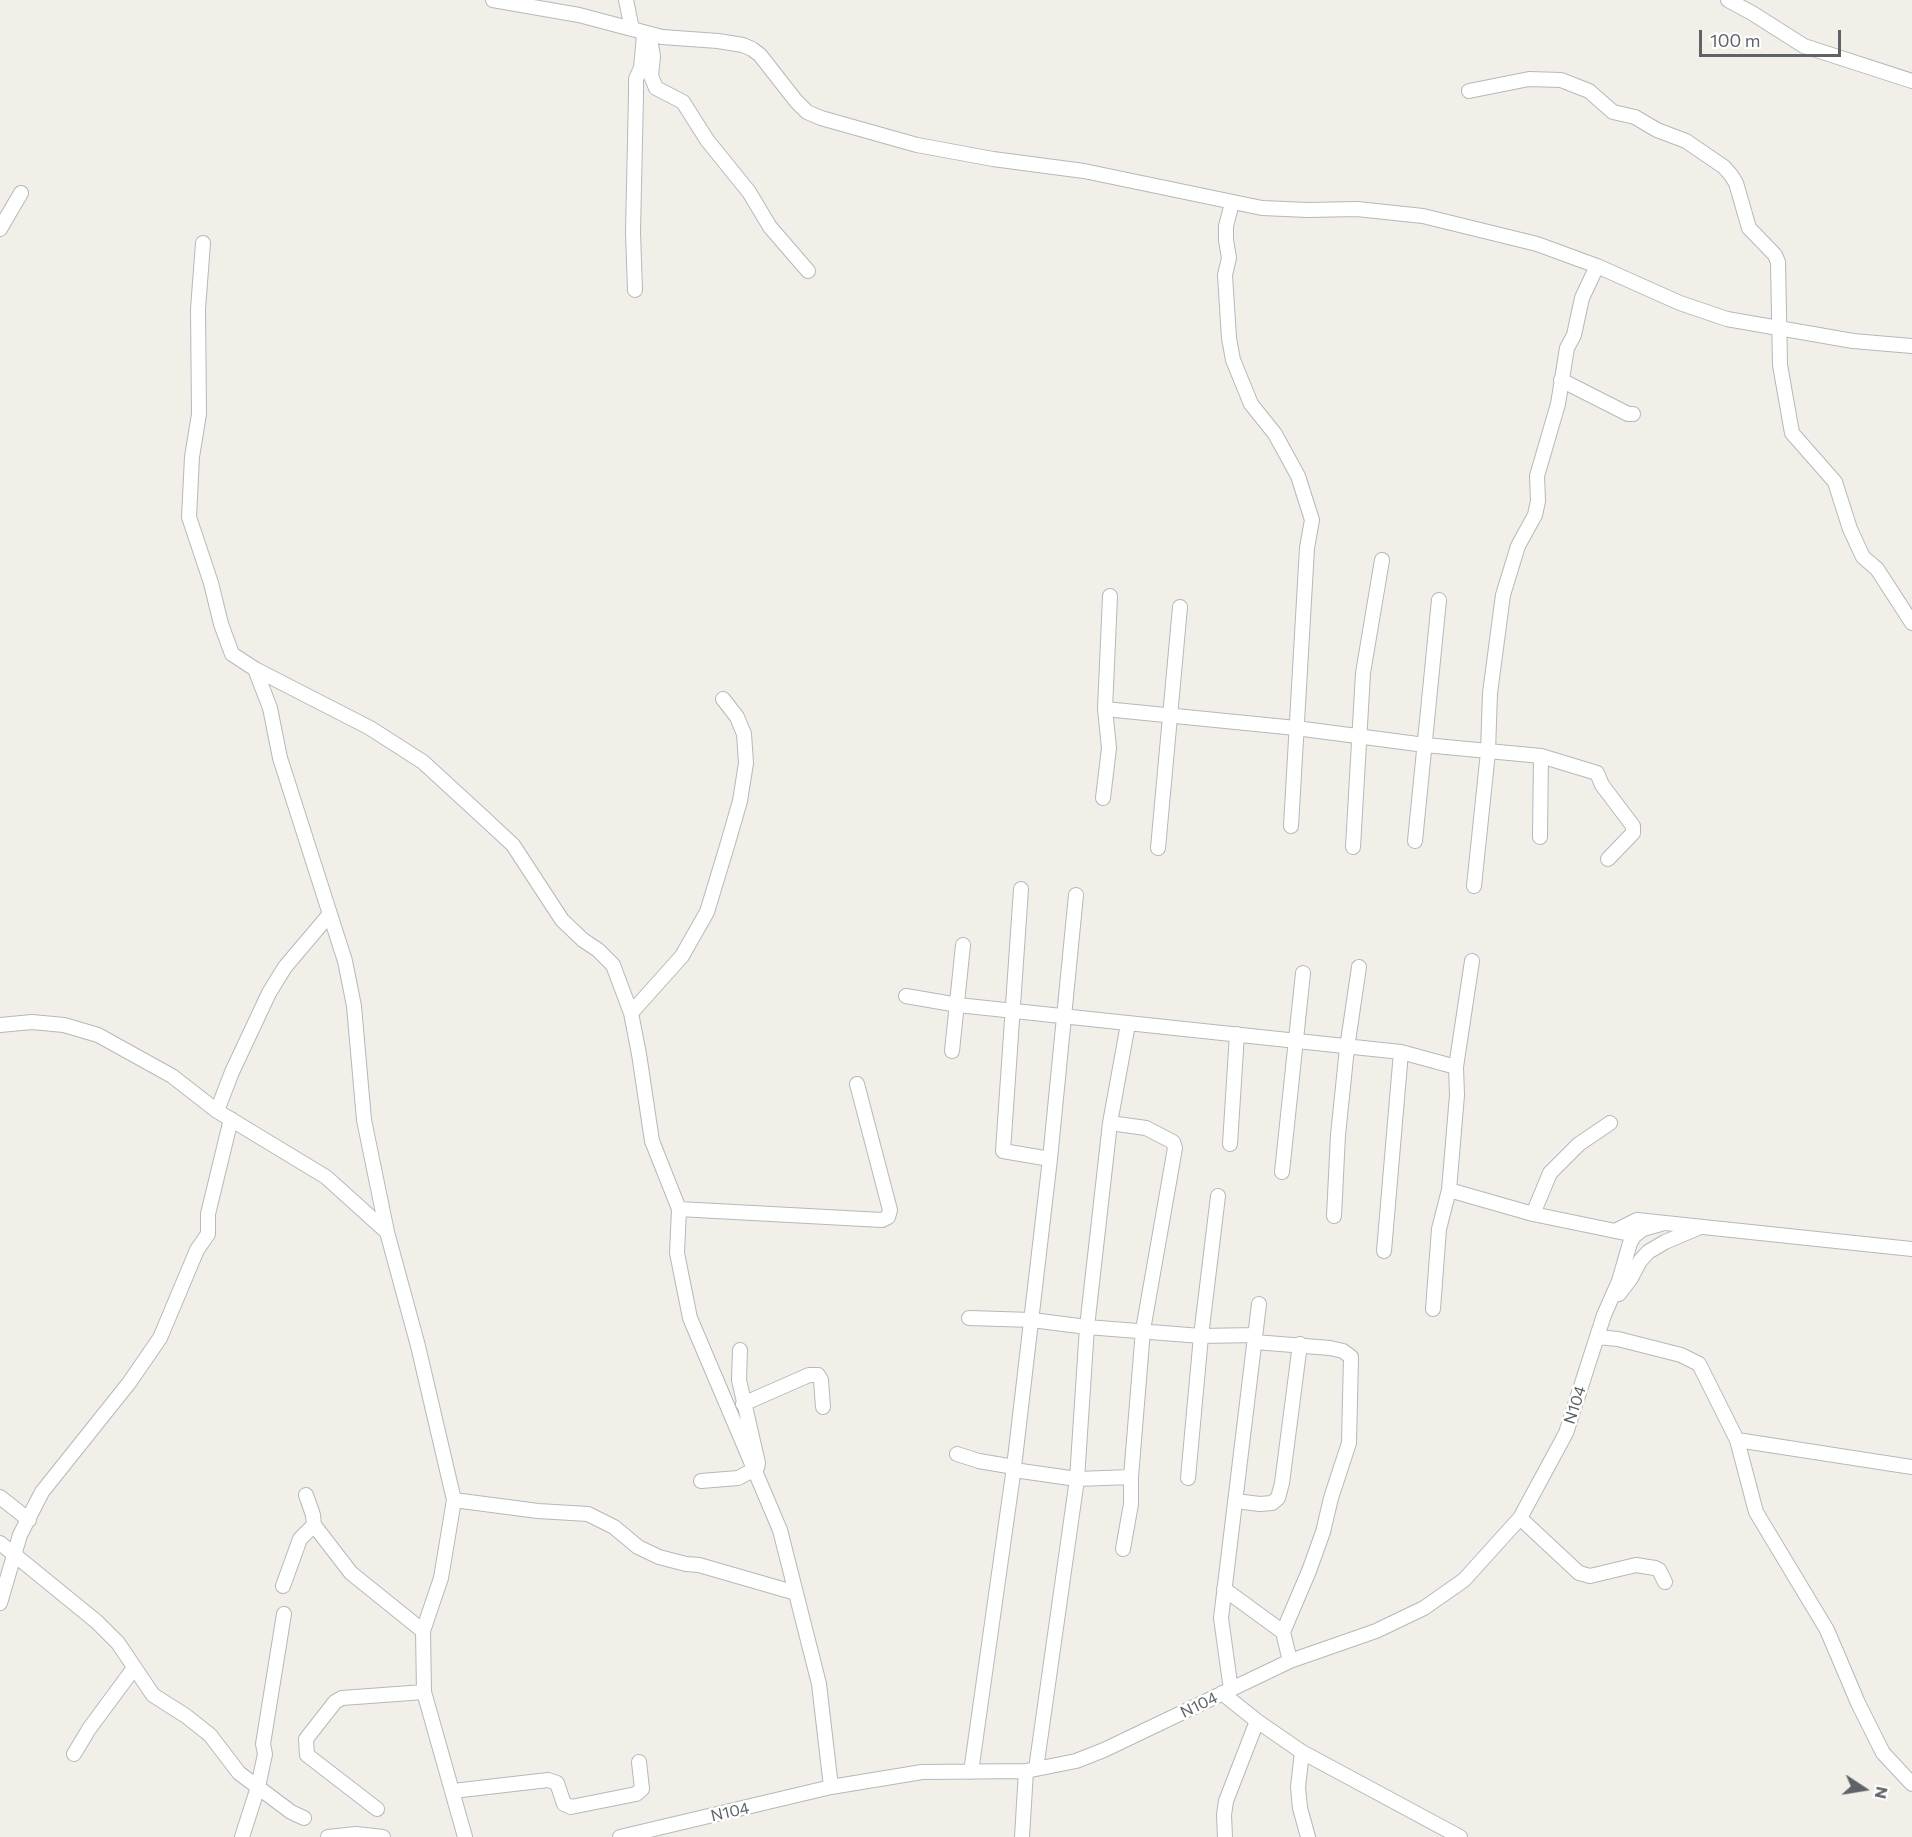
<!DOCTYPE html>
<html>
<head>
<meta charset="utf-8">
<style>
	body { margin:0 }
	#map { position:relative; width:1912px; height:1837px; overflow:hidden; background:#f1efe8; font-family:Commissioner,sans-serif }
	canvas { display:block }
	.north { position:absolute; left:1834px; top:1759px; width:60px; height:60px; -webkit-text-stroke:4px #fff; paint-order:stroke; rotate:102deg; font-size:16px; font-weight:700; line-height:24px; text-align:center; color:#5f6368 }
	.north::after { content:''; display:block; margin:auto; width:21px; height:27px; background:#5f6368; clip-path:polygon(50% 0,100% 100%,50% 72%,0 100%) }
	.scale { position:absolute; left:1699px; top:30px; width:142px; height:27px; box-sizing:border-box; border:3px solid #5f6368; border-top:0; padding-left:8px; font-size:18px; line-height:21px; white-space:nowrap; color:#5f6368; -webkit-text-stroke:4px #fff; paint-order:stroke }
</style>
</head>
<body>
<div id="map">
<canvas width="1912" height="1837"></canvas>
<div class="north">N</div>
<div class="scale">100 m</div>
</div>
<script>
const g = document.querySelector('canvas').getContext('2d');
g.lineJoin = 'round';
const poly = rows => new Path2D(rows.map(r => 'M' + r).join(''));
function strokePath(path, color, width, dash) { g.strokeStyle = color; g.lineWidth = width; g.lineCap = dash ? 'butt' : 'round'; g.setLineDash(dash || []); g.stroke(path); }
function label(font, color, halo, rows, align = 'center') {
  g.font = font + ' Commissioner,sans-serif'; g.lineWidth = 5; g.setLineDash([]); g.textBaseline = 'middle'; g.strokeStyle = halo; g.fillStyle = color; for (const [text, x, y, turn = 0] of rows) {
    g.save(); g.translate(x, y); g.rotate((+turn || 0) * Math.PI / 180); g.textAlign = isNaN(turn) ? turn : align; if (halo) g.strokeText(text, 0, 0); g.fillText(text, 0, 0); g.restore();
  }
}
const minor = poly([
	[493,0,579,15,662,37,718,41,743,45,752,49,760,55,796,101,807,112,821,118,917,145,993,159,1084,171,1262,208,1308,210,1357,209,1423,216,1537,244,1597,266,1680,303,1727,319,1853,341,1912,346],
	[626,0,632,29],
	[1728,0,1752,13,1804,46,1912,81],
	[649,34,653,56,651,76,656,88,683,102,707,140,749,192,770,227,808,271],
	[1469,91,1529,79,1561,80,1589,91,1613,112,1635,117,1657,130,1686,141,1724,167,1731,175,1736,183,1749,228,1775,255,1778,262,1780,365,1792,433,1835,482,1850,529,1863,557,1877,569,1912,623],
	[1232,203,1226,226,1226,240,1229,258,1225,275,1229,338,1233,360,1251,404,1275,434,1298,476,1312,520,1307,548,1291,826],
	[0,229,21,193],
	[203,243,198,309,199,414,192,457,189,517,211,583,221,624,232,654,255,669,270,708,280,758,345,961,354,1006,364,1120,387,1232,418,1346,454,1500,441,1578,423,1631,424,1692,465,1837],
	[635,290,633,232,636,94,636,79,641,68,644,35],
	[1561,380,1628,414,1633,414],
	[1110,596,1105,709,1296,728,1425,745,1541,756,1597,773,1602,785,1633,826,1633,833,1608,859],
	[255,669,370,728,423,762,484,818,513,845,562,920,583,940,598,950,613,965,631,1013],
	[723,699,737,717,744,734,746,763,740,801,727,846,707,912,682,956,631,1013,639,1054,652,1141,679,1209,677,1253,690,1318,780,1530,819,1684,831,1787],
	[1103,798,1109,748,1105,709],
	[1540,837,1541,756],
	[1415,841,1439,600],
	[1353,847,1363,673,1382,560],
	[1158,848,1180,607],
	[1474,886,1488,752,1490,693,1503,595,1518,546,1535,515,1538,501,1537,476,1558,404,1567,348,1574,335,1582,298,1597,266],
	[1021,889,1003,1151,1050,1159],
	[906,996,958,1005,1401,1052,1456,1067],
	[0,1025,32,1022,64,1025,98,1035,172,1076,217,1111,326,1177,387,1232],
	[952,1051,963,945],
	[217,1111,232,1072,269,993,285,967,329,915],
	[1110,1123,1146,1128,1173,1142,1175,1148,1143,1330,1131,1477,1131,1504,1123,1549],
	[1230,1144,1237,1034],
	[1282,1172,1303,973],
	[1449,1190,1533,1214,1625,1233],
	[679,1209,882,1220,888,1217,890,1210,857,1084],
	[1533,1214,1550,1173,1579,1144,1610,1123],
	[1334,1216,1338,1135,1347,1048,1359,967],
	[1617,1230,1637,1220,1912,1249],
	[1384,1251,1401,1052],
	[1619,1294,1631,1278,1640,1261,1648,1252,1665,1242,1698,1228],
	[1433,1309,1439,1229,1449,1190,1457,1095,1456,1067,1472,961],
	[969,1318,1032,1320,1087,1327,1201,1336,1255,1335],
	[1597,1337,1618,1339,1681,1355,1699,1364,1737,1440,1756,1512,1827,1630,1858,1703,1883,1753,1912,1784],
	[1255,1342,1330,1348,1343,1351,1351,1357,1349,1443,1331,1498,1323,1532,1309,1571,1283,1632,1290,1661],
	[743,1404,809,1375,818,1375,821,1380,823,1407],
	[1737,1440,1912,1467],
	[957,1454,979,1461,1014,1467],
	[1014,1470,1077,1479,1131,1477],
	[1188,1478,1201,1336,1218,1196],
	[701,1481,738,1478,757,1468,758,1463,739,1380,740,1350],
	[306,1495,313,1515,314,1525,351,1573,423,1631],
	[0,1497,29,1520],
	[454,1500,538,1511,588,1514,614,1527,638,1547,659,1557,686,1564,699,1565,796,1593],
	[1235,1501,1260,1504,1272,1503,1278,1498,1282,1483,1300,1344],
	[1520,1518,1579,1573,1590,1576,1636,1565,1655,1568,1659,1570,1665,1582],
	[0,1543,97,1622,118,1643,153,1695,186,1716,210,1735,239,1773,291,1812,304,1818],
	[283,1586,300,1539,314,1525],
	[1224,1589,1283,1632],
	[0,1603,20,1535,42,1492,129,1383,160,1338,197,1250,208,1234,208,1214,231,1119],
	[1231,1690,1221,1618,1259,1304],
	[1222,1693,1257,1721,1302,1752,1460,1837],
	[1302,1752,1298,1787,1300,1808,1308,1837],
	[74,1754,89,1729,134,1668],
	[1036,1769,1077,1479,1087,1327,1110,1123,1128,1024],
	[971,1772,1014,1467,1050,1159,1076,895],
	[453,1791,548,1780,557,1783,564,1804,571,1807,636,1794,642,1789,639,1762],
	[377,1809,307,1755,306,1739,335,1702,342,1698,424,1692],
	[242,1837,258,1787,265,1754,263,1744,284,1614],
	[328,1837,356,1834,383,1837],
	[620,1837,831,1787,922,1772,1026,1771,1076,1761,1104,1750,1290,1661,1376,1631,1424,1608,1464,1580,1520,1518,1566,1433,1604,1315,1619,1281,1630,1243,1634,1236,1643,1229,1661,1224],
	[1022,1837,1026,1771],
	[1225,1837,1224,1815,1226,1801,1257,1721]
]);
strokePath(minor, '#b5b8bc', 16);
strokePath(minor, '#fff', 14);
label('16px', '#5f6368', '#fff', [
	["N104",1575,1405,-72],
	["N104",1199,1705,-26],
	["N104",730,1812,-13]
]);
</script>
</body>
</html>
